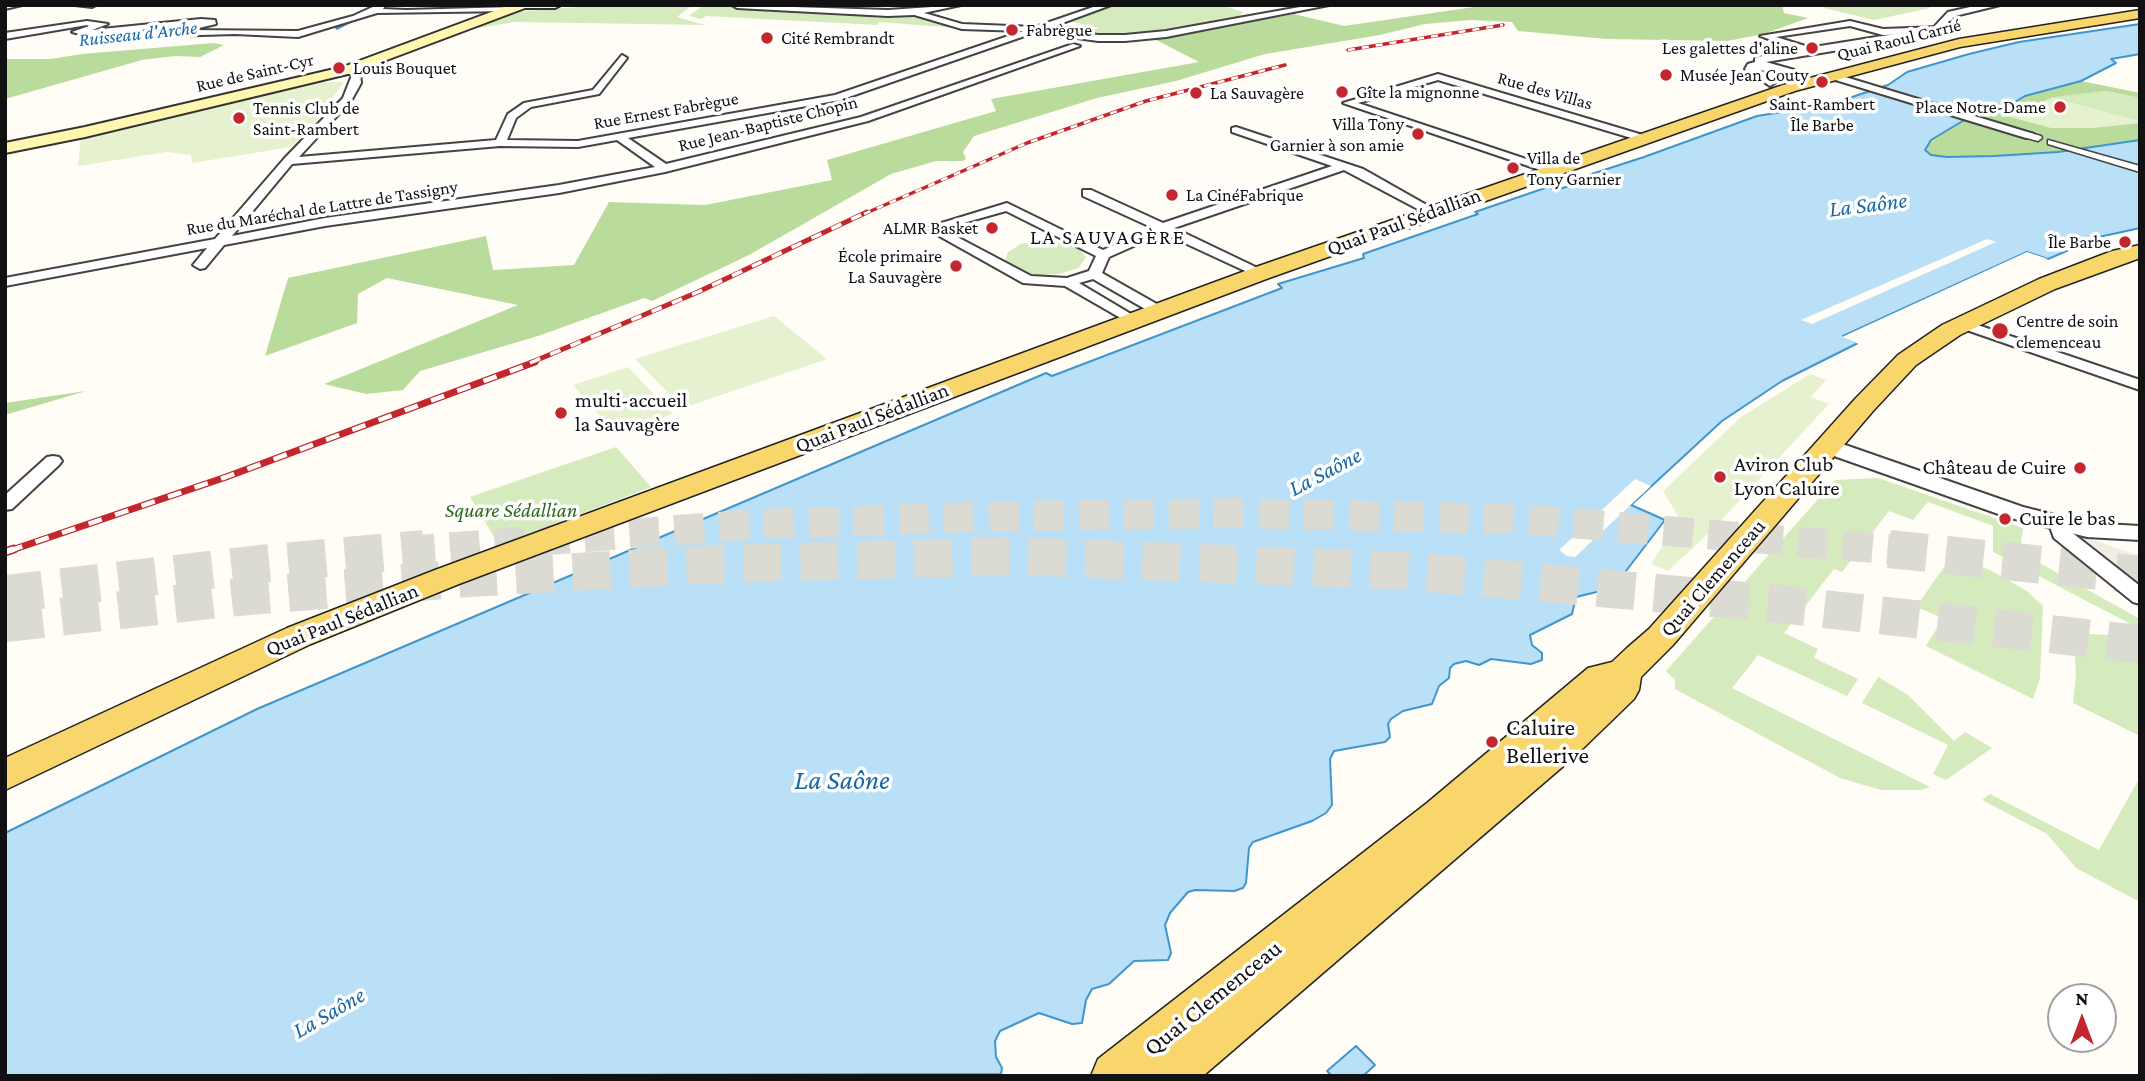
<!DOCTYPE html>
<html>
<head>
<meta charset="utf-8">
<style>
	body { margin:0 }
	#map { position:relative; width:2145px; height:1081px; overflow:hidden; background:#fffdf5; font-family:"Crimson Pro",serif }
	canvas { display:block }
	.frame { position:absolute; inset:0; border:7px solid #111; pointer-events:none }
	.north { position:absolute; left:2047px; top:983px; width:70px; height:70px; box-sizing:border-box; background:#fff; border:2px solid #a0a0a0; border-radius:50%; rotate:0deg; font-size:19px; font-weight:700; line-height:28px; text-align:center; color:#111 }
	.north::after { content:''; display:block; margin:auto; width:24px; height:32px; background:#c4262e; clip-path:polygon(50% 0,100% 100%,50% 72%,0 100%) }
</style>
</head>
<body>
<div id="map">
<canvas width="2145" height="1081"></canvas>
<div class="frame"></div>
<div class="north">N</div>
</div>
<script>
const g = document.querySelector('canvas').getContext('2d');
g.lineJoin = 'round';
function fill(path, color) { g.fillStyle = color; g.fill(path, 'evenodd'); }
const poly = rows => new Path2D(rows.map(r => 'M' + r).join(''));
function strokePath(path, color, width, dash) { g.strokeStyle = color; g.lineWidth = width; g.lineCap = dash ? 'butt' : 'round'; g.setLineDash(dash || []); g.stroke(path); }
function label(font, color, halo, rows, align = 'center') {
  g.font = font + ' "Crimson Pro",serif'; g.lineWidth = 7; g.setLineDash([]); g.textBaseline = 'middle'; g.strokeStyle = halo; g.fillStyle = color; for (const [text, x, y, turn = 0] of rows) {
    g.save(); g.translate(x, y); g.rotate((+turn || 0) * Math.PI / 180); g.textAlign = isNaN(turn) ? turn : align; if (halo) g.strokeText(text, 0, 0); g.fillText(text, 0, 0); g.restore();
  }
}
fill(poly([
	[1114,5,1221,5,1243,12,1239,17,1129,35,1084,34,1099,28,1069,21],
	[1830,5,1926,5,1930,8,1874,20,1824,8],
	[592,6,691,6,677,17,705,25,515,22,466,30,512,12],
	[709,6,909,15,949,25,1024,33,879,22,877,25,706,16,701,19,689,16,701,7],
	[2106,91,2140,98,2140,121,2053,97],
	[1043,241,1064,243,1080,249,1086,258,1078,268,1059,274,1036,275,1016,270,1005,261,1008,252,1021,244],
	[616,447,651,487,499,545,470,497],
	[1878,478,2023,528,2020,552,2140,619,2140,629,1993,552,1993,526,1928,502,1913,520,1889,511,1842,572,1834,569,1784,633,1818,649,1814,658,1858,679,1847,696,1758,655,1732,688,1930,787,1921,790,1881,790,1840,778,1675,689,1675,680,1666,671,1835,480],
	[1953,562,1976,565,1990,570,2027,591,2043,606,2040,678,2033,699,1926,646,1943,618,1916,607,1946,564],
	[2088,634,2111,635,2140,646,2140,736,2073,703,2076,674,2074,645,2079,637],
	[1878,677,1908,695,1954,741,1965,732,1992,748,1946,780,1933,774,1948,745,1862,703],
	[2140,777,2140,902,2076,868,2047,834,1982,800,1990,794,2099,850]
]), '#d5ebbd');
fill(poly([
	[1468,5,1782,5,1784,13,1808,18,1764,34,1727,41,1607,39,1518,31,1512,22,1471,20,1425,24,1380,35,1265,54,1176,81,1097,98,974,136,963,152,966,159,963,161,936,161,891,174,749,255,652,301,644,298,538,336,420,371,403,390,366,394,324,384,518,305,387,278,358,294,357,323,265,356,288,278,486,236,493,270,574,265,609,202,705,205,832,180,827,160,996,111,991,99,1199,62,1154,39,1294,14,1344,26,1474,7],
	[214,43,224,45,200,57,175,56,142,60,5,99,5,59,51,59,82,54],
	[2081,81,2140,93,2140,98,2106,91,2055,97,2140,121,2140,140,2058,152,1994,156,1947,157,1931,155,1925,150,1930,140,1966,119,2010,105,2025,96],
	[86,391,5,415,5,403]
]), '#b9dc9c');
fill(poly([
	[314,82,344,82,311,128,291,147,192,163,191,155,167,152,78,166,81,135],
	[2053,97,2140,121,2140,123,2093,128,2051,128,2010,117],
	[774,316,827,359,683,408,635,359],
	[628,367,673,414,615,433,573,385],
	[1810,374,1826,380,1811,397,1829,404,1713,529,1668,571,1651,564,1680,519,1663,491,1741,417]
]), '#e6f2cf');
fill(poly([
	[2085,537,2140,556,2140,586,2078,539]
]), '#f1ede2');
const water = poly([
	[2140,24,2140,54,2111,59,2116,63,2081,81,2025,96,2010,105,1966,119,1931,140,1925,150,1931,155,1947,157,1994,156,2058,152,2140,140,2140,228,2099,237,2048,259,2027,252,1843,336,1858,343,1782,381,1722,421,1631,505,1665,520,1613,588,1576,597,1572,614,1530,635,1532,645,1542,653,1542,660,1531,664,1491,659,1479,665,1466,661,1454,664,1450,668,1449,678,1439,686,1432,704,1403,711,1391,719,1388,724,1390,737,1385,742,1334,751,1330,759,1332,805,1326,813,1312,821,1253,842,1249,848,1246,883,1243,888,1234,891,1195,890,1188,892,1170,913,1165,925,1171,953,1168,960,1134,961,1109,984,1092,989,1086,1000,1082,1023,1072,1024,1039,1013,1000,1031,995,1041,996,1057,1002,1068,1001,1074,5,1076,5,833,257,709,1046,373,1052,376,1282,288,1278,284,1364,258,1363,254,1478,214,1475,212,1548,187,1556,190,1576,184,1570,181,1644,157,1757,116,1831,104,1888,85,1907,72,1969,54,2019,42,2140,24],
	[1356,1046,1375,1065,1363,1076,1332,1076,1327,1071,1356,1046]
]);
fill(water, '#b9e0f7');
strokePath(water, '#3f96cf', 2);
fill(poly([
	[1987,239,1996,242,1812,324,1801,320],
	[2027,252,2048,259,2044,261,2026,256,1851,337,1860,341,1861,345,1842,337],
	[1635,479,1651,486,1575,557,1567,556,1559,550]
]), '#fffdf5');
strokePath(poly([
	[337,28,355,19]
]), '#3f96cf', 3.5);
strokePath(poly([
	[405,551,756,524,1009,516,1238,513,1521,519,1910,551]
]), '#dbdad3', 30, [30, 15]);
strokePath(poly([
	[1889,549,2140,575],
	[5,594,260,564,424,549],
	[5,623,237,597,469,578,715,564,1015,556,1407,571,1770,603,2140,644]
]), '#dbdad3', 38, [38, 19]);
const pedestrian = poly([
	[2030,133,2041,136,2042,138,2038,141,2027,138,2027,134,2030,133],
	[2048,140,2140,166,2140,172,2048,144,2048,140]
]);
const minor = poly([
	[5,5,22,5,5,9,5,5],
	[75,5,96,5,92,7,75,5],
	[377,5,386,5,383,9,406,10,512,7,516,9,512,11,377,13,298,37,235,34,168,36,164,33,175,27,192,24,88,36,72,32,89,26,87,25,5,39,5,33,87,21,108,24,92,30,201,19,215,20,216,24,190,30,298,31,353,16,377,5],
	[1099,5,1111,5,1046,29,1098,35,1125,35,1166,31,1311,5,1329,5,1166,37,1125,41,1098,41,1036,32,840,100,628,138,666,164,861,117,1073,44,1080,46,868,121,665,172,559,193,325,226,224,245,205,268,200,269,193,265,207,248,5,286,5,278,215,239,284,159,343,98,352,75,344,72,344,68,360,72,361,83,351,101,299,157,496,140,508,114,524,103,593,90,622,55,627,58,599,94,531,107,516,118,507,140,578,141,835,95,1023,31,962,29,911,14,914,10,962,24,1035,27,1099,5],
	[617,140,655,167,559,185,325,218,232,236,292,164,500,146,578,147,617,140],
	[1850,21,1883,29,1939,27,1943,30,1939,33,1883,35,1850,26,1776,37,1815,49,1815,53,1812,54,1760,36,1850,21],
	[1832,73,2034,134,2035,136,2026,138,1829,78,1827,76,1832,73],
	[1438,74,1646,136,1647,138,1638,140,1438,80,1358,103,1553,168,1553,172,1549,173,1343,103,1438,74],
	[1236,127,1363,169,1439,212,1429,215,1344,170,1174,228,1268,273,1261,277,1256,276,1163,233,1109,257,1102,273,1162,307,1164,310,1162,313,1152,313,1093,279,1079,283,1136,317,1138,320,1131,324,1065,286,1023,283,925,228,1007,203,1103,250,1153,228,1083,196,1083,190,1091,190,1163,223,1332,166,1232,132,1232,128,1236,127],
	[1006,211,1096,256,1089,271,1067,278,1031,276,942,229,1006,211],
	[1963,320,2140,380,2140,390,1958,327,1956,324,1958,321,1963,320],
	[53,456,59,457,62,461,59,465,12,509,5,510,5,495,47,457,53,456],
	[2058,518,2065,520,2070,531,2140,586,2140,604,2133,602,2054,538,2049,524,2058,518]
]);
const tertiary = poly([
	[732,5,888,10,961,5,914,15,888,16,737,8,732,5],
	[1979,5,2000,5,1955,16,1936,34,1766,62,1805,73,1805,79,1760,70,1776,82,1770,86,1745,69,1748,64,1755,62,1755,58,1770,54,1933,28,1948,12,1979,5],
	[1828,439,2023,507,2087,523,2140,526,2140,540,2087,537,2007,517,1820,451,1817,446,1820,441,1828,439]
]);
const secondary = poly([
	[510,5,561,5,555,8,525,8,352,73,85,137,5,153,5,143,85,127,343,67,510,5]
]);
const primary = poly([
	[2140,10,2140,18,1960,47,1795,91,1269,278,459,584,311,644,5,790,5,758,287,628,435,570,1253,268,1783,85,1959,39,2140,10],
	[2140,245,2140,258,2055,289,1960,335,1916,365,1873,411,1673,645,1641,677,1639,690,1634,699,1575,756,1203,1076,1091,1076,1098,1059,1427,803,1588,668,1612,662,1627,648,1649,629,1855,399,1898,355,1942,325,2039,279,2112,251,2140,245]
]);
strokePath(pedestrian, '#444', 3);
strokePath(minor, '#444', 4);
strokePath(tertiary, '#444', 4);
strokePath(secondary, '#333', 4);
strokePath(primary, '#222', 3);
fill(pedestrian, '#fff');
fill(minor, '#fff');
fill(tertiary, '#fff');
fill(secondary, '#fff6b0');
fill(primary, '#f9d66b');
const railFar3 = poly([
	[1348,50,1503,25],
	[864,214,1027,143,1146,101,1285,65]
]);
const railFar2 = poly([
	[530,363,698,292,867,212]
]);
const railFar1 = poly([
	[9,551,226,477,535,362]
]);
const rail = poly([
	[5,552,14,549]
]);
strokePath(railFar3, '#c4262e', 3.5);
strokePath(railFar2, '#c4262e', 5);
strokePath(railFar1, '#c4262e', 7);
strokePath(rail, '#c4262e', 9);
strokePath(railFar3, '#fff', 2.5, [7]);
strokePath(railFar2, '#fff', 3.5, [11]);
strokePath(railFar1, '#fff', 4.5, [14]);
strokePath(rail, '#fff', 6, [18]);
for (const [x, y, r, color] of [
	[1012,30,7,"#c4262e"],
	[767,38,7,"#c4262e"],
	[1812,48,7,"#c4262e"],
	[339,68,7,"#c4262e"],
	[1666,75,7,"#c4262e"],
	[1822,82,7,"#c4262e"],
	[1342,92,7,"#c4262e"],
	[1196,93,7,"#c4262e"],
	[2060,107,7,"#c4262e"],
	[239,118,7,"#c4262e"],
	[1418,134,7,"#c4262e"],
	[1513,168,7,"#c4262e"],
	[1172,195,7,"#c4262e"],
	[992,228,7,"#c4262e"],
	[2125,242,7,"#c4262e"],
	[956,266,7,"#c4262e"],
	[2000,331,9,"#c4262e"],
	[561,413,7,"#c4262e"],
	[2080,468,7,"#c4262e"],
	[1720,477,7,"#c4262e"],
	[2005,519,7,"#c4262e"],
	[1492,742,7,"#c4262e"]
]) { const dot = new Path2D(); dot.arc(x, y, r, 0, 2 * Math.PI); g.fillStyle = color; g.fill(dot); strokePath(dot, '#fff', 2.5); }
label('18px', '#111', '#fff', [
	["Fabrègue",1026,30],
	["Cité Rembrandt",781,38],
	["Les galettes d'aline",1798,48,"right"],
	["Louis Bouquet",353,68],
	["Musée Jean Couty",1680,75],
	["Gîte la mignonne",1356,92],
	["La Sauvagère",1210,93],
	["Saint-Rambert",1822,104,"center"],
	["Île Barbe",1822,125,"center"],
	["Place Notre-Dame",2046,107,"right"],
	["Tennis Club de",253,108],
	["Saint-Rambert",253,129],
	["Villa Tony",1404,124,"right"],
	["Garnier à son amie",1404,145,"right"],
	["Villa de",1527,158],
	["Tony Garnier",1527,179],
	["La CinéFabrique",1186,195],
	["ALMR Basket",978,228,"right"],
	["Île Barbe",2111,242,"right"],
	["École primaire",942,256,"right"],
	["La Sauvagère",942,277,"right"],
	["Centre de soin",2016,321],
	["clemenceau",2016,342]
], 'left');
label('18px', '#111', '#fff', [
	["Quai Raoul Carrié",1899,40,-14],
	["Rue de Saint-Cyr",255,73,-13],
	["Rue des Villas",1545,91,16],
	["Rue Ernest Fabrègue",666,111,-10],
	["Rue Jean-Baptiste Chopin",768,124,-14],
	["Rue du Maréchal de Lattre de Tassigny",322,208,-9]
]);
label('italic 19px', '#1768a6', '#fff', [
	["Ruisseau d'Arche",138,34,-6]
]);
label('21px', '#111', '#fff', [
	["Quai Paul Sédallian",1404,222,-20],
	["Quai Paul Sédallian",872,418,-21],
	["Quai Clemenceau",1713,578,-49],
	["Quai Paul Sédallian",342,620,-22]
]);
g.letterSpacing = '2px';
label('21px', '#111', '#fff', [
	["LA SAUVAGÈRE",1108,238]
]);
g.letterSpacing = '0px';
label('21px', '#111', '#fff', [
	["multi-accueil",575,401],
	["la Sauvagère",575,425],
	["Aviron Club",1734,465],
	["Lyon Caluire",1734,489],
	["Château de Cuire",2066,468,"right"],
	["Cuire le bas",2019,519]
], 'left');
label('italic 21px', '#2f6b1f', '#fff', [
	["Square Sédallian",511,511]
]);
label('italic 23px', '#1768a6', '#fff', [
	["La Saône",1868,205,-7],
	["La Saône",1325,472,-28],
	["La Saône",329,1013,-30]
]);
label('24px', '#111', '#fff', [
	["Caluire",1506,728],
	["Bellerive",1506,756]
], 'left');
label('24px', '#111', '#fff', [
	["Quai Clemenceau",1213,998,-39]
]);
label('italic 28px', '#1768a6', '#fff', [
	["La Saône",842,780]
]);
</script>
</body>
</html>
